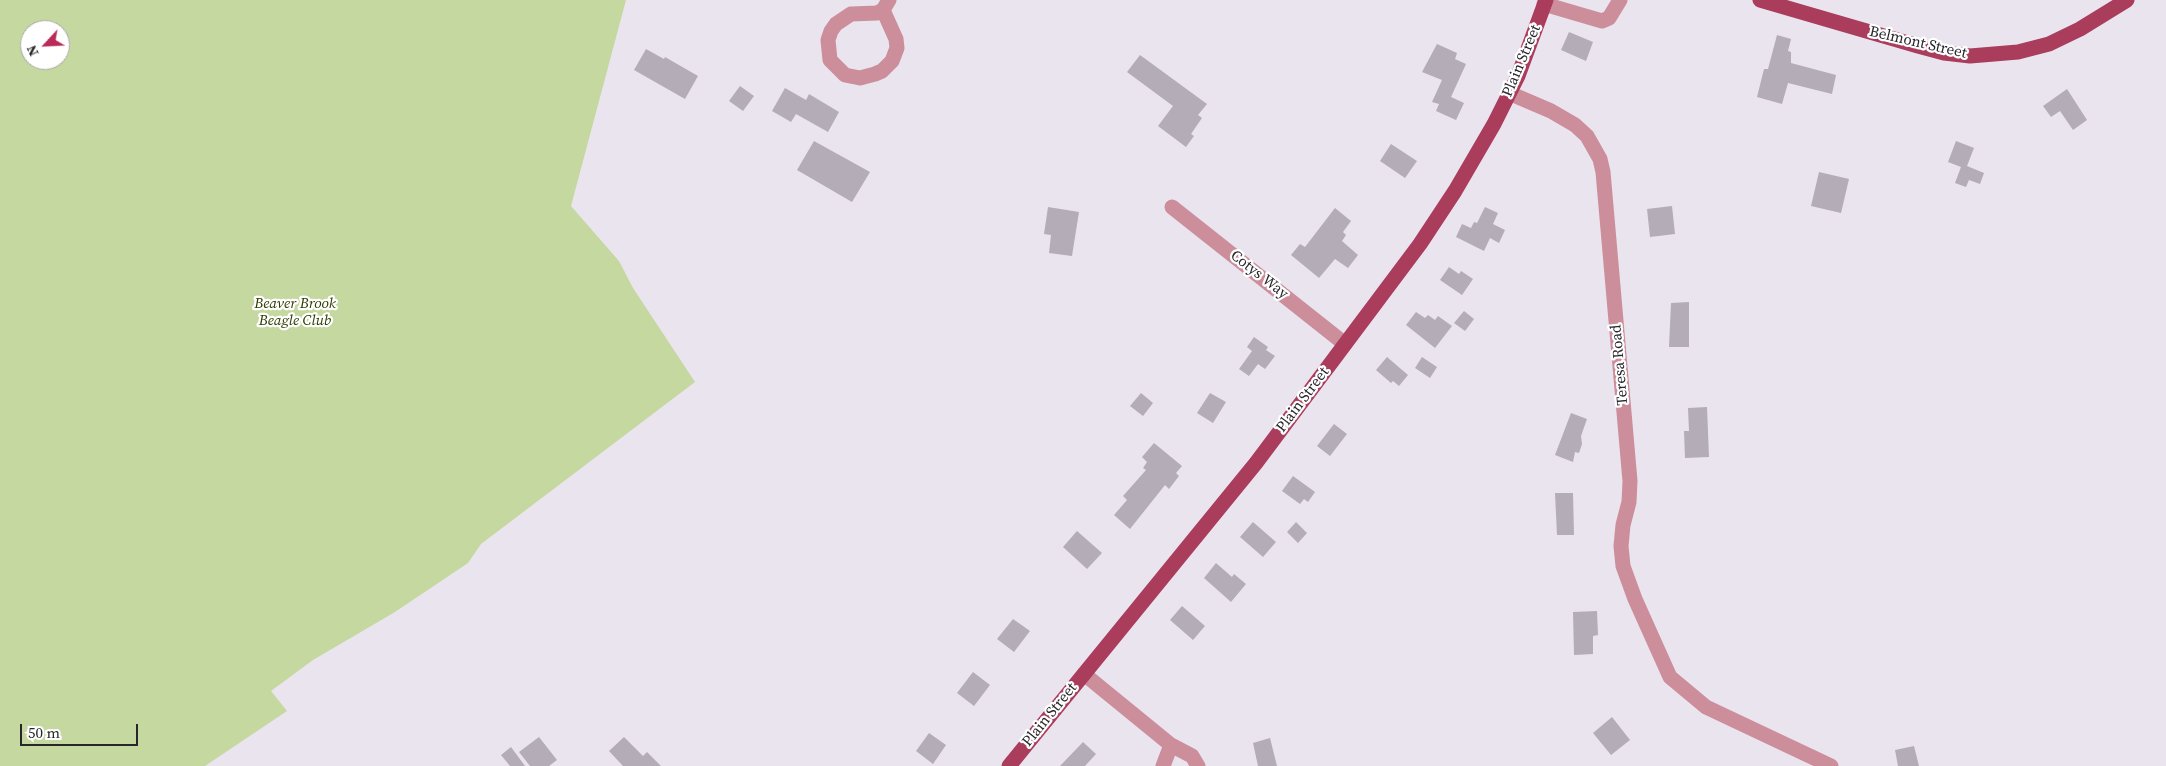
<!DOCTYPE html>
<html>
<head>
<meta charset="utf-8">
<style>
	body { margin:0 }
	#map { position:relative; width:2166px; height:766px; overflow:hidden; background:#eae4ef; font-family:"Source Serif 4",serif }
	canvas { display:block }
	.north { position:absolute; left:20px; top:20px; width:50px; height:50px; box-sizing:border-box; background:#fff; border:1px solid #a9a8aa; border-radius:50%; rotate:245deg; font-size:14px; font-weight:700; line-height:20px; text-align:center; color:#28262b }
	.north::after { content:''; display:block; margin:auto; width:18px; height:22px; background:#ba2b5a; clip-path:polygon(50% 0,100% 100%,50% 72%,0 100%) }
	.scale { position:absolute; left:20px; top:724px; width:118px; height:22px; box-sizing:border-box; border:2px solid #28262b; border-top:0; padding-left:6px; font-size:15px; line-height:18px; white-space:nowrap; color:#28262b; -webkit-text-stroke:4px #fff; paint-order:stroke }
</style>
</head>
<body>
<div id="map">
<canvas width="2166" height="766"></canvas>
<div class="north">N</div>
<div class="scale">50 m</div>
</div>
<script>
const g = document.querySelector('canvas').getContext('2d');
g.lineJoin = 'round';
function fill(path, color) { g.fillStyle = color; g.fill(path, 'evenodd'); }
const poly = rows => new Path2D(rows.map(r => 'M' + r).join(''));
function strokePath(path, color, width, dash) { g.strokeStyle = color; g.lineWidth = width; g.lineCap = dash ? 'butt' : 'round'; g.setLineDash(dash || []); g.stroke(path); }
function label(font, color, halo, rows, align = 'center') {
  g.font = font + ' "Source Serif 4",serif'; g.lineWidth = 4.5; g.setLineDash([]); g.textBaseline = 'middle'; g.strokeStyle = halo; g.fillStyle = color; for (const [text, x, y, turn = 0] of rows) {
    g.save(); g.translate(x, y); g.rotate((+turn || 0) * Math.PI / 180); g.textAlign = isNaN(turn) ? turn : align; if (halo) g.strokeText(text, 0, 0); g.fillText(text, 0, 0); g.restore();
  }
}
fill(poly([
	[0,0,626,0,571,206,619,261,633,288,695,382,481,544,468,563,395,612,313,660,271,691,287,711,205,766,0,766],
	[30,30,60,30,60,60,30,60]
]), '#c5d89f');
fill(poly([
	[1569,32,1593,42,1586,61,1561,50],
	[1777,35,1791,39,1788,51,1791,52,1791,63,1836,75,1832,94,1788,83,1782,104,1757,97,1764,69,1768,69],
	[1437,44,1457,53,1455,59,1466,64,1451,97,1464,103,1456,120,1436,111,1439,104,1432,102,1442,80,1422,72],
	[646,49,664,59,665,57,698,76,685,99,634,70],
	[1140,55,1207,104,1198,115,1202,118,1191,134,1194,136,1186,147,1158,126,1173,106,1127,72],
	[740,86,754,96,743,111,729,101],
	[785,88,806,100,809,94,839,112,828,132,796,114,791,122,772,111],
	[2067,89,2087,120,2073,130,2060,111,2051,117,2043,106],
	[814,141,870,172,852,202,797,170],
	[1956,141,1974,148,1967,166,1984,173,1980,184,1969,180,1966,187,1955,183,1961,167,1948,162],
	[1391,144,1417,161,1405,178,1380,161],
	[1819,172,1849,179,1841,213,1811,206],
	[1672,206,1675,234,1650,237,1647,209],
	[1048,207,1079,212,1072,256,1049,253,1051,235,1044,234],
	[1485,207,1498,213,1493,224,1505,230,1499,243,1490,238,1484,251,1456,237,1462,224,1471,228,1474,222,1477,223],
	[1335,208,1351,221,1343,232,1346,235,1342,241,1358,255,1348,268,1335,259,1319,278,1291,255,1300,244,1305,247],
	[1449,267,1459,274,1461,271,1473,279,1462,295,1440,280],
	[1689,302,1689,347,1669,347,1671,303],
	[1464,311,1474,319,1465,331,1454,323],
	[1416,312,1425,318,1428,315,1435,320,1438,316,1452,326,1435,348,1406,325],
	[1254,337,1268,347,1266,350,1275,356,1265,369,1258,364,1249,376,1239,369,1252,351,1247,347],
	[1387,357,1408,375,1399,386,1393,381,1391,383,1376,370],
	[1422,357,1437,367,1430,378,1415,368],
	[1141,393,1153,403,1143,416,1130,406],
	[1210,393,1226,402,1213,423,1197,413],
	[1707,407,1709,457,1685,458,1684,431,1689,431,1688,408],
	[1571,413,1587,419,1581,436,1582,444,1579,453,1575,452,1573,462,1555,455],
	[1334,424,1347,434,1330,456,1317,446],
	[1154,443,1182,466,1176,473,1179,476,1169,489,1165,485,1130,529,1114,515,1127,500,1123,496,1146,470,1143,468,1147,462,1142,457],
	[1293,476,1315,492,1308,502,1304,499,1300,504,1282,491],
	[1555,493,1573,493,1574,535,1557,535],
	[1253,522,1276,542,1263,557,1240,537],
	[1296,522,1307,533,1298,543,1287,532],
	[1077,531,1102,553,1087,569,1063,547],
	[1216,563,1232,577,1234,574,1246,584,1231,602,1204,578],
	[1182,606,1205,626,1193,640,1170,620],
	[1597,611,1598,635,1593,636,1593,654,1574,655,1573,612],
	[1013,619,1030,631,1014,652,997,639],
	[973,672,990,685,974,706,957,693],
	[1612,717,1630,740,1611,755,1593,733],
	[929,733,946,745,933,764,916,751],
	[539,737,557,760,549,766,530,766,519,752],
	[624,737,643,756,647,752,661,766,623,766,609,751],
	[1270,738,1277,766,1258,766,1253,743],
	[1083,742,1096,754,1085,766,1060,766],
	[1914,746,1919,766,1898,766,1895,750],
	[511,747,525,766,510,766,501,755]
]), '#b4acb6');
strokePath(poly([
	[1544,4,1602,21,1609,18,1620,0],
	[883,10,896,39,897,48,892,61,882,71,875,74,860,78,845,75,830,60,828,40,831,31,836,24,851,14,877,13,883,10,889,0],
	[1509,93,1551,111,1575,125,1587,136,1600,159,1603,172,1630,481,1629,502,1623,525,1621,546,1623,566,1635,599,1670,677,1706,707,1831,766],
	[1172,207,1345,344],
	[1084,674,1171,745,1192,756,1198,766],
	[1163,766,1171,745]
]), '#cc8e9b', 15);
strokePath(poly([
	[1760,0,1918,46,1944,53,1970,56,2018,52,2049,44,2080,29,2127,0],
	[1009,766,1256,463,1420,244,1455,191,1494,124,1518,76,1546,0]
]), '#aa3c5c', 15);
label('15px', '#28262b', '#fff', [
	["Belmont Street",1918,43,13],
	["Plain Street",1522,61,-67],
	["Cotys Way",1259,275,38],
	["Teresa Road",1620,365,-95],
	["Plain Street",1303,400,-53],
	["Plain Street",1050,715,-51]
]);
label('italic 15px', '#2e3d00', '#fff', [
	["Beaver Brook",295,304],
	["Beagle Club",295,321]
]);
</script>
</body>
</html>
